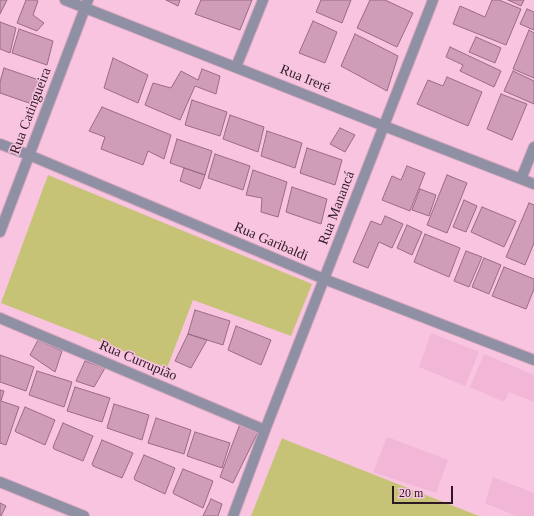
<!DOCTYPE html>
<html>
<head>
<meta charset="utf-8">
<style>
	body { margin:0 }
	#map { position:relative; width:534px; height:516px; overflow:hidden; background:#f8c4df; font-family:Georgia,serif }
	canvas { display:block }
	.scale { position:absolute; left:392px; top:486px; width:61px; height:18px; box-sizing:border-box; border:2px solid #2c1924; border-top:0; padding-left:5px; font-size:12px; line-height:14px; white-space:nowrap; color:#2c1924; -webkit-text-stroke:3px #f8c4df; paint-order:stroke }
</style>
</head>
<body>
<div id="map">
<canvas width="534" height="516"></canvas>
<div class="scale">20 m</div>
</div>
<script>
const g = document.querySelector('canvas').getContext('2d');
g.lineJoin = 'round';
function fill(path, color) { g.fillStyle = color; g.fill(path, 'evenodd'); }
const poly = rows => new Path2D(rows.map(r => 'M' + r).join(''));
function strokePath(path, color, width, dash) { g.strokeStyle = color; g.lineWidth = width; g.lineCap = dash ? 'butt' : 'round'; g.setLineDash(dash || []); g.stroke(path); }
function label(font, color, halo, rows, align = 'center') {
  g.font = font + ' Georgia,serif'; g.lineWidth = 3; g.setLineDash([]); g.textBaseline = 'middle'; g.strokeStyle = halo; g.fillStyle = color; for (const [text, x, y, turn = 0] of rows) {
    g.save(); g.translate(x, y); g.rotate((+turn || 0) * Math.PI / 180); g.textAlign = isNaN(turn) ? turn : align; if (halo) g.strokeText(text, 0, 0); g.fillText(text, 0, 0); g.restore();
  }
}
fill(poly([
	[431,333,479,352,465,386,419,367],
	[484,354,534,375,534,402,509,392,504,402,470,387],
	[387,437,448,460,436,493,373,472],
	[493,477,534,493,534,516,516,516,485,503]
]), '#f2b7d6');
fill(poly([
	[48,175,312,284,291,336,193,300,167,368,1,303],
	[282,438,286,440,479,516,251,516]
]), '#c7c376');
const building = poly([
	[0,0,7,0,0,14,0,0],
	[26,0,36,0,38,1,33,15,44,23,37,31,17,23,26,0],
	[166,0,180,0,178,6,166,0],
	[201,0,252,0,240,30,195,14,201,0],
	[321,0,351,0,342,23,316,12,321,0],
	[370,0,385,0,413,13,397,47,357,28,370,0],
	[492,0,499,0,521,9,506,45,453,24,460,6,485,17,492,0],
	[508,0,524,0,521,6,508,0],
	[527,9,534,12,534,30,520,24,527,9],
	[313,21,337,32,325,63,299,53,313,21],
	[0,22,16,28,10,53,0,49,0,22],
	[19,29,53,41,47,65,12,53,19,29],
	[529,30,534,33,534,78,513,69,529,30],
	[355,34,398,56,387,91,341,66,355,34],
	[476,37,501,48,495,63,469,52,476,37],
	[450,47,501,71,494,87,460,71,463,65,446,57,450,47],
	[113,58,148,75,138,103,104,88,113,58],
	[4,68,39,80,32,104,0,93,0,82,4,68],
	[202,69,220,76,216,94,195,86,180,120,145,105,153,83,171,88,181,71,198,80,202,69],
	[513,71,534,81,534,104,504,91,513,71],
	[447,77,482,92,468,126,417,104,428,80,443,86,447,77],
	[501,94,527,104,512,140,487,129,501,94],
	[192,100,227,112,220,136,185,125,192,100],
	[102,107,171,135,164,159,148,151,143,165,101,149,105,137,89,131,102,107],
	[230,115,264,127,258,152,223,139,230,115],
	[340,128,355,135,345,152,330,144,340,128],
	[267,131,302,143,295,168,261,156,267,131],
	[177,139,212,151,205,175,170,163,177,139],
	[307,148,342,160,335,185,300,173,307,148],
	[215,154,250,166,243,190,208,178,215,154],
	[407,166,425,173,410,211,382,200,392,176,401,180,407,166],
	[184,168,205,175,200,189,180,181,184,168],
	[253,170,287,182,278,217,261,212,262,198,246,195,253,170],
	[447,175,467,183,447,233,427,225,447,175],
	[292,187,327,199,321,224,286,212,292,187],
	[420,189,436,195,429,216,412,210,420,189],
	[464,200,477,206,466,232,453,227,464,200],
	[529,203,534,205,534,243,525,265,506,257,529,203],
	[482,207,516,221,504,247,471,232,482,207],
	[385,216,403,224,392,248,379,242,368,268,353,262,371,221,381,225,385,216],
	[407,225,422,232,412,255,397,248,407,225],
	[425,234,460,248,449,277,414,262,425,234],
	[466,251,482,257,469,287,454,281,466,251],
	[484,258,501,265,489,294,472,287,484,258],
	[504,267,534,279,534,289,526,309,492,296,504,267],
	[195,310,230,321,223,345,188,334,195,310],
	[236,326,271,340,261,365,228,350,236,326],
	[188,334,207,340,191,368,175,361,188,334],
	[38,340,62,351,55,372,30,355,38,340],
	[0,355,34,367,26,391,0,382,0,355],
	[85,361,105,368,94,387,76,381,85,361],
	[37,371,72,382,64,407,29,395,37,371],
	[75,387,110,398,102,422,67,411,75,387],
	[0,390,4,391,1,401,19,407,6,445,0,443,0,390],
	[114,404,149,415,142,440,107,428,114,404],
	[25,407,55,420,45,445,16,432,15,431,25,407],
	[156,418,191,430,184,454,148,443,156,418],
	[63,423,93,436,83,461,54,449,53,447,63,423],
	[240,424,259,430,233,483,220,477,240,424],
	[195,432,230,443,222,468,187,456,195,432],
	[102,440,133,453,122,478,93,466,92,464,102,440],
	[144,455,175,468,165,494,135,480,134,478,144,455],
	[183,469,213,481,203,508,174,494,173,492,183,469],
	[211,499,222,504,218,516,203,516,211,499],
	[0,503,6,506,1,516,0,516,0,503]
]);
fill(building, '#cf9db8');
strokePath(building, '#9a6b85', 1);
const minor = poly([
	[65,0,384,126,534,184],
	[236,67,263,0],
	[0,144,29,155,324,279,534,360],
	[521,179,534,147],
	[0,232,88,0],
	[0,318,265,430],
	[0,482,84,516],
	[233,516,265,430,433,0]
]);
strokePath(minor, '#d3a5bd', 12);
strokePath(minor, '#9090a5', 10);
label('14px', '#2c1924', '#f8c4df', [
	["Rua Ireré",305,79,22],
	["Rua Catingueira",31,111,-69],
	["Rua Manancá",337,208,-69],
	["Rua Garibaldi",271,242,23],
	["Rua Currupião",138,361,23]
]);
</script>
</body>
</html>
